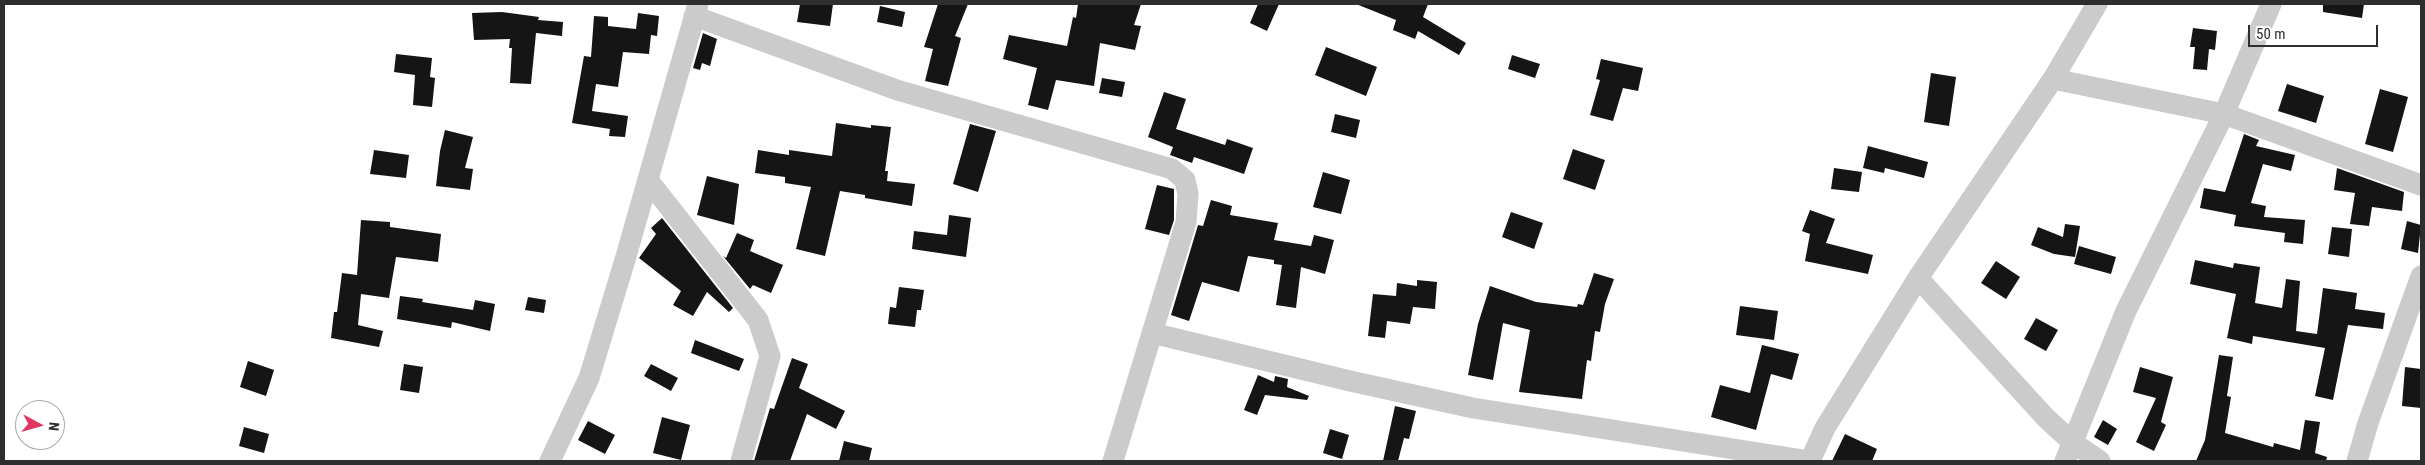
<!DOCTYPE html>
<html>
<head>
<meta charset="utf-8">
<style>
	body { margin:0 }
	#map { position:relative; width:2425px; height:465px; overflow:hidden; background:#fff; font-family:"Roboto Condensed",sans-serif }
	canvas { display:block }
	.frame { position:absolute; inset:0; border:5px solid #2e2e2e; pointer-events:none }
	.north { position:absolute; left:15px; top:400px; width:50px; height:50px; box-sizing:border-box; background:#fff; border:1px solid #ababab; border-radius:50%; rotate:96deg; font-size:14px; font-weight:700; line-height:20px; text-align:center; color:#2e2e2e }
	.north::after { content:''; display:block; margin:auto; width:18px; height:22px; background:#df3662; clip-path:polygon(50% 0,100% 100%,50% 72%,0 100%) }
	.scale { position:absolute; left:2248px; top:25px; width:130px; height:22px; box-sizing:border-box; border:2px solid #2e2e2e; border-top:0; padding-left:6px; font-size:15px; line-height:18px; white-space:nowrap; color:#2e2e2e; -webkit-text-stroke:4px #fff; paint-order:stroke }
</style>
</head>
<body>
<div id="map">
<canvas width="2425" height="465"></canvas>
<div class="frame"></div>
<div class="north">N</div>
<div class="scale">50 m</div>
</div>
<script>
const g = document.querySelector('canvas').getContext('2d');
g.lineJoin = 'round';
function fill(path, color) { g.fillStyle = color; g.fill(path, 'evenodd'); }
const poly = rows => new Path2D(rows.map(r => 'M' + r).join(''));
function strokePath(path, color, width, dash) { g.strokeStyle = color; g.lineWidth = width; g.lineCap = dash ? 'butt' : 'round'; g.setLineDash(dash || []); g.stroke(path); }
fill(poly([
	[800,4,833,4,830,26,797,22],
	[938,4,968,4,955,36,961,38,948,86,925,81,933,49,924,47],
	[1078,4,1141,4,1134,25,1141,26,1135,50,1100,43,1094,86,1056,80,1048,110,1028,105,1037,68,1003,59,1009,35,1067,46,1073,17,1076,18],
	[1258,4,1279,4,1267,31,1250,23],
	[1356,4,1428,4,1423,17,1466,43,1459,55,1418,31,1415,39,1393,30,1396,20],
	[2323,4,2364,4,2362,18,2323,12],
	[880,6,905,12,902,27,877,22],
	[502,12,539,17,538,20,563,22,562,36,536,33,531,84,510,83,512,48,509,48,510,39,474,40,472,13],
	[638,13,659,16,657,36,651,35,649,54,623,52,618,87,596,84,592,111,628,116,625,137,609,136,610,129,572,123,584,56,591,57,594,16,608,17,608,26,636,29],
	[2193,28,2217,31,2215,50,2209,49,2207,70,2193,69,2195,47,2190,47],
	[703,33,717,39,710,66,702,63,700,70,693,68],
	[1326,47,1377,67,1366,96,1315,75],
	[396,54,432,58,430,77,435,78,432,107,413,105,415,75,394,72],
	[1512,55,1540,64,1535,78,1508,69],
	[1601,59,1643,68,1638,91,1623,88,1613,121,1590,115,1600,80,1596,79],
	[1931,73,1956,77,1949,126,1924,122],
	[1102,78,1125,82,1122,97,1099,93],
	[2287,84,2324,96,2316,123,2278,111],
	[2380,89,2408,97,2393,152,2365,144],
	[1164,92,1186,99,1176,129,1225,145,1227,139,1253,148,1244,174,1194,157,1192,163,1170,155,1173,147,1148,137],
	[1335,114,1360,120,1356,138,1331,132],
	[836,123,871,128,871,125,891,127,885,171,888,171,887,181,915,184,912,206,865,198,865,195,840,191,825,256,796,249,811,187,785,183,785,177,755,173,758,150,789,155,789,150,832,156],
	[970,124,996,131,978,192,953,184],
	[445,130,473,137,465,168,473,169,470,190,436,186,440,151],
	[2244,134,2259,140,2256,146,2295,155,2291,171,2263,164,2251,203,2266,206,2264,217,2305,220,2303,244,2284,242,2285,233,2234,226,2236,215,2200,208,2204,188,2225,192],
	[1868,146,1928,162,1924,178,1885,168,1884,173,1863,168],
	[1573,149,1605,160,1595,190,1563,179],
	[374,150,409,155,406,178,370,174],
	[1834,168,1862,172,1859,192,1831,189],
	[2337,168,2404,192,2402,211,2372,207,2369,226,2350,224,2355,193,2334,190],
	[1323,172,1350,180,1341,214,1313,207],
	[707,176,739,184,734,225,697,215],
	[1157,185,1174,189,1174,220,1169,235,1145,229],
	[1211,200,1232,206,1230,215,1278,223,1274,240,1311,246,1314,235,1334,240,1325,274,1301,267,1296,308,1276,305,1282,265,1274,264,1274,260,1248,256,1239,292,1202,282,1189,321,1171,315,1198,225,1203,226],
	[1810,210,1835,219,1826,243,1873,255,1868,274,1805,261,1810,234,1802,231],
	[1511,212,1543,223,1534,249,1502,237],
	[949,215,971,218,966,257,912,249,914,231,947,235],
	[662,218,733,308,729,312,707,292,693,316,673,305,681,291,639,258,656,234,651,228],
	[361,220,390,222,390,227,441,234,438,262,396,257,389,298,361,294,358,325,383,331,379,347,331,338,334,312,337,312,342,273,357,275],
	[2407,221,2421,225,2418,253,2401,249],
	[2065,224,2080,226,2075,257,2054,254,2031,245,2038,227,2063,237],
	[2332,227,2352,229,2349,257,2328,254],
	[737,233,754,240,750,251,783,265,771,293,753,285,750,289,723,256,726,258],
	[2079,246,2116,257,2111,274,2074,264],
	[2195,260,2233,268,2234,263,2260,267,2255,303,2282,308,2286,279,2300,281,2296,331,2317,334,2323,288,2357,293,2355,309,2385,313,2383,329,2348,325,2333,400,2315,396,2325,348,2253,336,2252,344,2227,338,2236,294,2190,284],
	[1996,261,2020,277,2006,299,1981,283],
	[1594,273,1614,279,1605,304,1600,332,1595,331,1591,361,1587,360,1582,399,1519,392,1530,330,1503,323,1493,380,1468,375,1478,324,1490,286,1536,302,1577,307,1578,304,1583,305],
	[1417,280,1437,282,1435,309,1413,307,1410,324,1387,321,1385,338,1368,336,1373,294,1396,296,1397,283,1417,286],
	[899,287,924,290,921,310,917,310,915,327,888,324,890,307,896,308],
	[400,296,423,299,422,302,473,310,475,300,495,304,490,331,452,322,451,328,397,319],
	[528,297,546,300,544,313,525,310],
	[1740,306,1778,311,1774,340,1736,335],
	[2036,318,2058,330,2046,351,2024,339],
	[695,340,744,359,739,371,691,353],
	[1762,345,1799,354,1792,380,1771,374,1756,430,1711,417,1720,385,1750,393],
	[2219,355,2233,357,2227,396,2231,397,2225,433,2273,447,2274,443,2300,450,2305,420,2320,422,2315,453,2327,457,2326,461,2196,461,2205,440],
	[792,358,808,364,799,388,845,411,836,429,807,414,790,461,754,461,770,408,774,409],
	[248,361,274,370,266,396,240,387],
	[404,364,423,367,419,393,400,390],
	[651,364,678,378,671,391,644,376],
	[2140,367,2173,377,2161,422,2166,425,2154,451,2136,442,2156,398,2133,392],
	[2405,367,2421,369,2421,408,2402,406],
	[1258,375,1274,382,1275,376,1288,379,1287,387,1309,396,1307,400,1265,395,1257,415,1244,410],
	[1395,406,1416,411,1409,439,1404,438,1398,461,1383,461],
	[662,417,690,425,681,460,653,453],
	[2103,420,2117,429,2108,445,2094,437],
	[588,421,615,435,605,454,578,440],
	[244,427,269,434,264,453,239,446],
	[1330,429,1349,435,1342,459,1323,453],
	[1845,434,1877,449,1872,461,1832,461],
	[844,441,872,448,869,461,839,461]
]), '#151515');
strokePath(poly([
	[694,16,897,90,1172,169,1185,180,1188,194,1186,222,1113,461],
	[2053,79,2224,114,2421,185],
	[648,180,758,320,770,356,741,461],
	[1918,278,2046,418,2072,442,2100,461],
	[1152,333,1350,381,1473,408,1810,461],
	[550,461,589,378,625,260,698,4],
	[1810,461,1825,428,1918,278,2053,79,2097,4],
	[2065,461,2126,311,2224,114,2271,4],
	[2357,461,2368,423,2421,276]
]), '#cbcbcb', 21);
</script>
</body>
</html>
